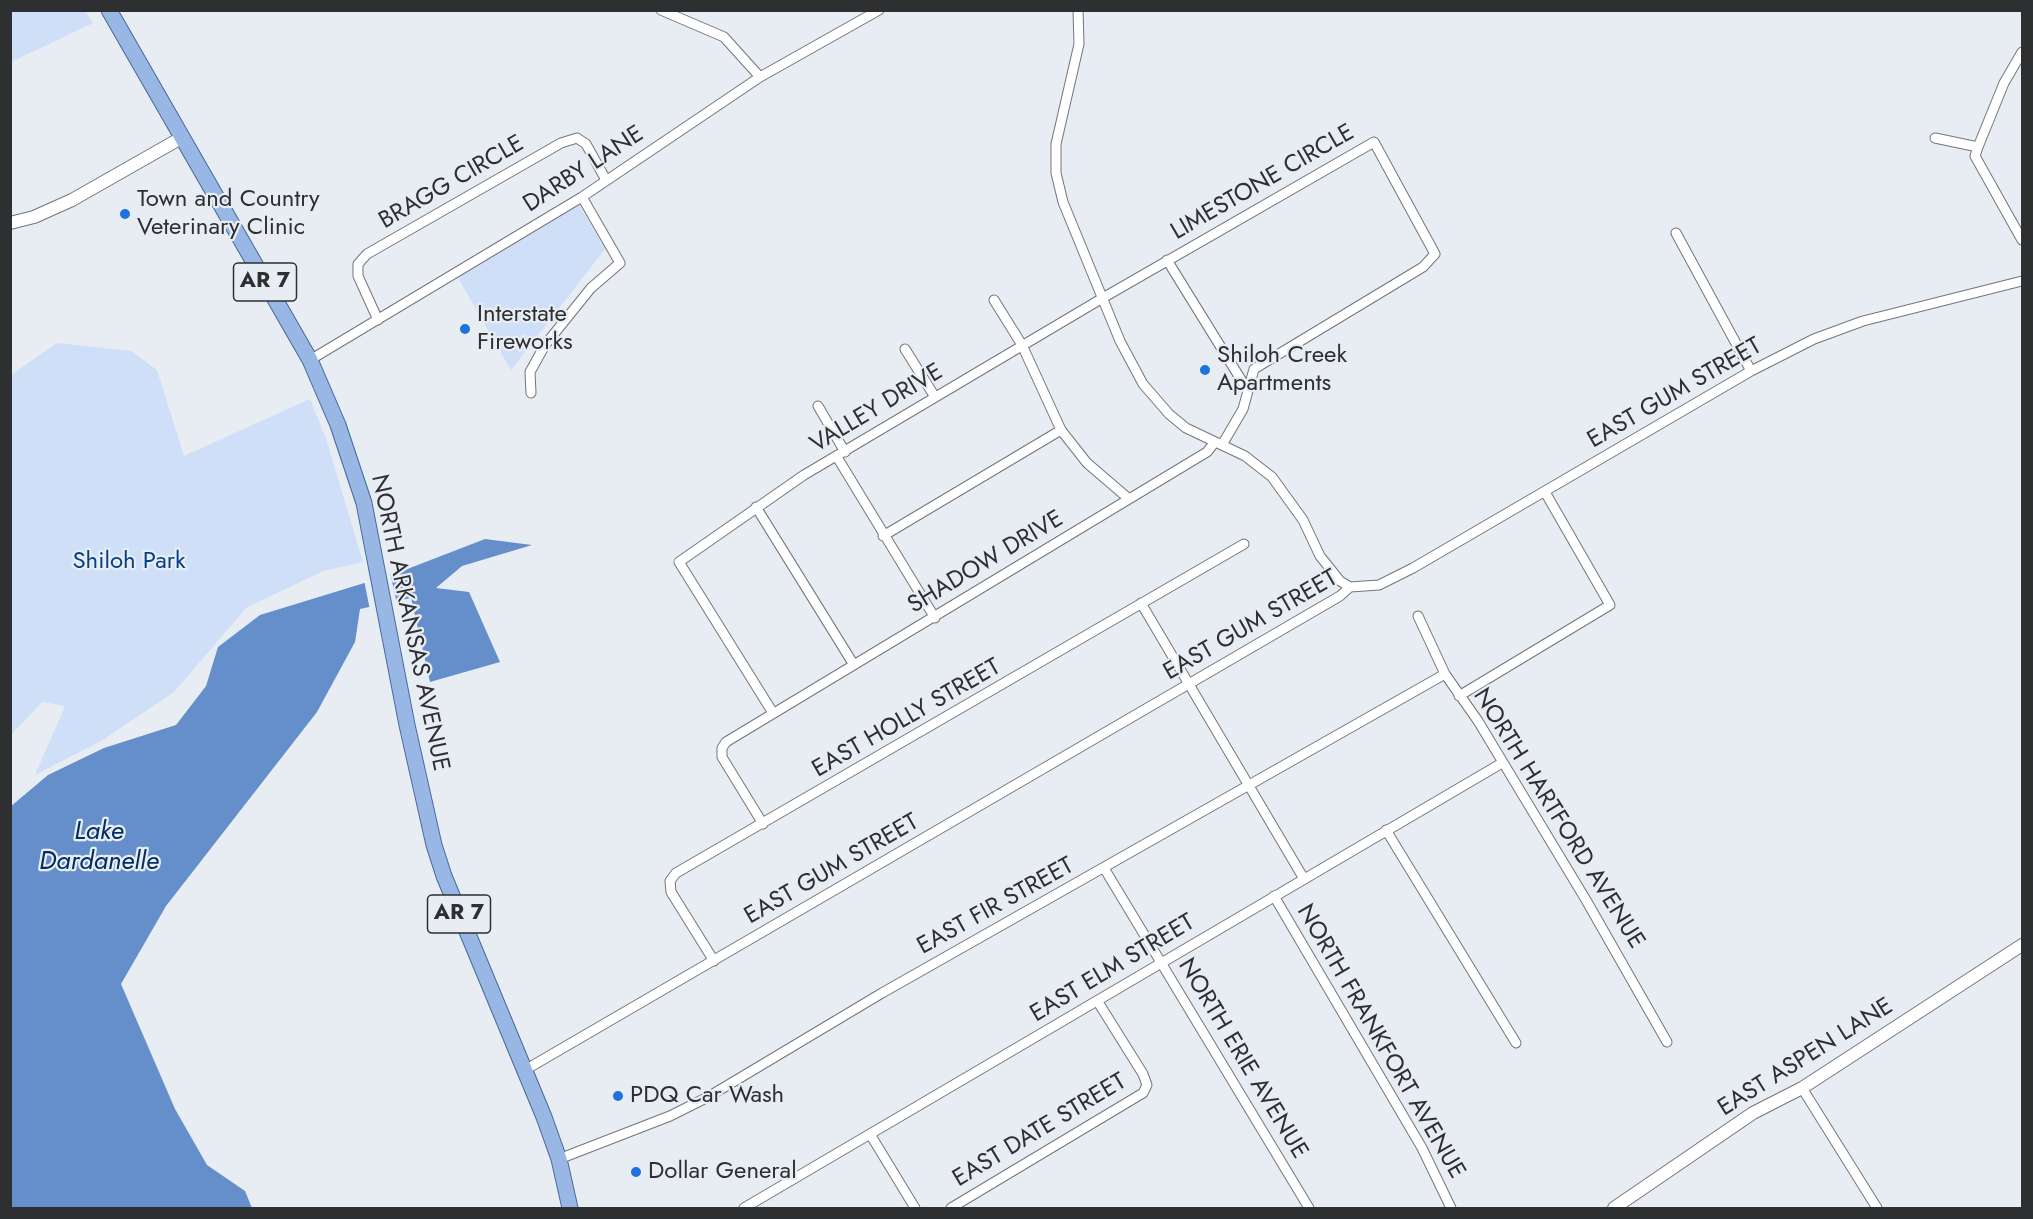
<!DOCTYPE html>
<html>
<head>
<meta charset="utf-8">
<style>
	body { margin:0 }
	#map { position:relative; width:2033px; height:1219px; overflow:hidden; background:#e8ecf3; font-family:Jost,sans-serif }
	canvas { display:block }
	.frame { position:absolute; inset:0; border:12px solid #2d2f31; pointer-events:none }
</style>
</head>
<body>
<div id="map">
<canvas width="2033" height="1219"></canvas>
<div class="frame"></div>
</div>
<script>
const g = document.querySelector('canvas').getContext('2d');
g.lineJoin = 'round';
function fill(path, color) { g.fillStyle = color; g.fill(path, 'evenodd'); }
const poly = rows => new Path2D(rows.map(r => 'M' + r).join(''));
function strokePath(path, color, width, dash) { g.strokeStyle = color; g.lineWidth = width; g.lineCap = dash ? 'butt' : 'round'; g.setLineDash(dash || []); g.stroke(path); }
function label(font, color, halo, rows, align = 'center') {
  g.font = font + ' Jost,sans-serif'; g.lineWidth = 4.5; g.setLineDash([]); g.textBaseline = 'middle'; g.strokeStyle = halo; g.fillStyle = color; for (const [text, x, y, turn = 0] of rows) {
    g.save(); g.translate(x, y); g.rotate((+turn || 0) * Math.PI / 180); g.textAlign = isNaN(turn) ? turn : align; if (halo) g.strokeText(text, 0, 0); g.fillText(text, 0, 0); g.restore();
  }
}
fill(poly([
	[10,11,85,11,93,23,11,62],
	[579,205,605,249,511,370,458,278],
	[57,343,131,351,157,370,184,456,310,399,326,439,363,562,323,571,246,608,174,692,101,741,35,775,65,706,42,702,11,735,11,375]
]), '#cfdff7');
fill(poly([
	[485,539,532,545,462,566,436,588,469,592,500,662,430,682,411,598,360,609,355,642,317,712,166,906,121,984,175,1109,207,1165,245,1191,252,1208,11,1208,10,807,48,775,104,748,176,725,206,686,218,647,260,615,397,573]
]), '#658fcb');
fill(poly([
	[390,572,397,604,370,610,364,580]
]), '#e8ecf3');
const minor = poly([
	[661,10,724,37,760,77],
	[1078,10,1079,44,1056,144,1056,173,1063,202,1120,341,1143,384,1169,414,1186,428,1245,456,1272,477,1303,520,1320,556,1340,581,1350,587],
	[1935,138,1978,147,1975,156,2022,240],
	[1978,147,2004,83,2022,52],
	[1676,233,1751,371],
	[1167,260,1248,391],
	[994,300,1022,345,1061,430,1087,463,1129,499],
	[378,320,358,276,358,264,367,254,561,143,577,138,586,144,606,180],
	[905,349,935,397],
	[310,360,582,197,760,77,879,10],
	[531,393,530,372,545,345,591,288,620,263,582,197],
	[818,406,845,452],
	[837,457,935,618],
	[756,507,854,665],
	[883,536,1061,430],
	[1141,603,1304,879],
	[1418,616,1445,674,1478,721,1586,900,1667,1042],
	[1459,696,1610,605,1545,492],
	[773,713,679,562,804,475,1101,299,1374,142,1435,254,1423,267,1254,369,1243,409,1222,445],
	[763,824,722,757,722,748,726,742,1207,452,1215,442],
	[1386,830,1516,1043],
	[1104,868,1309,1208],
	[1274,896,1422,1148,1451,1208],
	[714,961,671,892,670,881,676,873,1244,544],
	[525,1070,1340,596,1350,587,1379,585,1413,568,1751,371,1814,339,1863,321,2022,281],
	[1802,1088,1877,1208],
	[870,1134,915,1208],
	[559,1159,670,1116,708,1097,882,993,1445,674],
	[744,1208,1502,763],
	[951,1208,1143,1093,1147,1085,1143,1074,1098,1002]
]);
const tertiary = poly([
	[10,223,34,217,72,200,181,138],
	[1614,1208,1753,1113,1802,1088,2022,945]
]);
const primary = poly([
	[109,10,310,360,338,425,364,503,407,725,434,845,444,876,544,1117,559,1159,570,1208]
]);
strokePath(minor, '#72767c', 11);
strokePath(tertiary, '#72767c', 14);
strokePath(primary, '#46689a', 17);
strokePath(minor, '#fff', 9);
strokePath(tertiary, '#fff', 12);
strokePath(primary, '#98b7e4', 15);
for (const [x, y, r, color] of [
	[125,214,6,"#1f72dc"],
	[465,329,6,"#1f72dc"],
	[1205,370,6,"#1f72dc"],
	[618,1096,6,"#1f72dc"],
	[636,1172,6,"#1f72dc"]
]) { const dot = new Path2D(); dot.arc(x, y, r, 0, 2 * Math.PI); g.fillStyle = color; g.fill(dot); strokePath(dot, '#e8ecf3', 2); }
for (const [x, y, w] of [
	[265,282,63],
	[459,914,63]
]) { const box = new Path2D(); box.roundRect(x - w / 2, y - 19, w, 38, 4.5); g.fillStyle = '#e8ecf3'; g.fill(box); strokePath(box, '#2d2f31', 1.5); }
label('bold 22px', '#2d2f31', null, [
	["AR 7",265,282],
	["AR 7",459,914]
]);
label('24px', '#2d2f31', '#e8ecf3', [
	["DARBY LANE",584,170,-33],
	["BRAGG CIRCLE",452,183,-30],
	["LIMESTONE CIRCLE",1263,183,-30],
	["EAST GUM STREET",1675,394,-30],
	["VALLEY DRIVE",877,409,-31],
	["SHADOW DRIVE",986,563,-31],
	["NORTH ARKANSAS AVENUE",409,623,78],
	["EAST GUM STREET",1251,626,-30],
	["EAST HOLLY STREET",907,719,-30],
	["NORTH HARTFORD AVENUE",1558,819,58],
	["EAST GUM STREET",832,870,-30],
	["EAST FIR STREET",996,907,-29],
	["EAST ELM STREET",1113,969,-31],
	["NORTH FRANKFORT AVENUE",1380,1042,60],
	["EAST ASPEN LANE",1806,1058,-32],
	["NORTH ERIE AVENUE",1242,1059,59],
	["EAST DATE STREET",1040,1131,-31]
]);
label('24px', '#2d2f31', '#e8ecf3', [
	["Town and Country",137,200],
	["Veterinary Clinic",137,228],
	["Interstate",477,315],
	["Fireworks",477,343],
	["Shiloh Creek",1217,356],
	["Apartments",1217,384],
	["PDQ Car Wash",630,1096],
	["Dollar General",648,1172]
], 'left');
label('24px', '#044087', '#e8ecf3', [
	["Shiloh Park",129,562]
]);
label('italic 26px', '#012c62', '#e8ecf3', [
	["Lake",99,833],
	["Dardanelle",99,863]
]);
</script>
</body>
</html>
